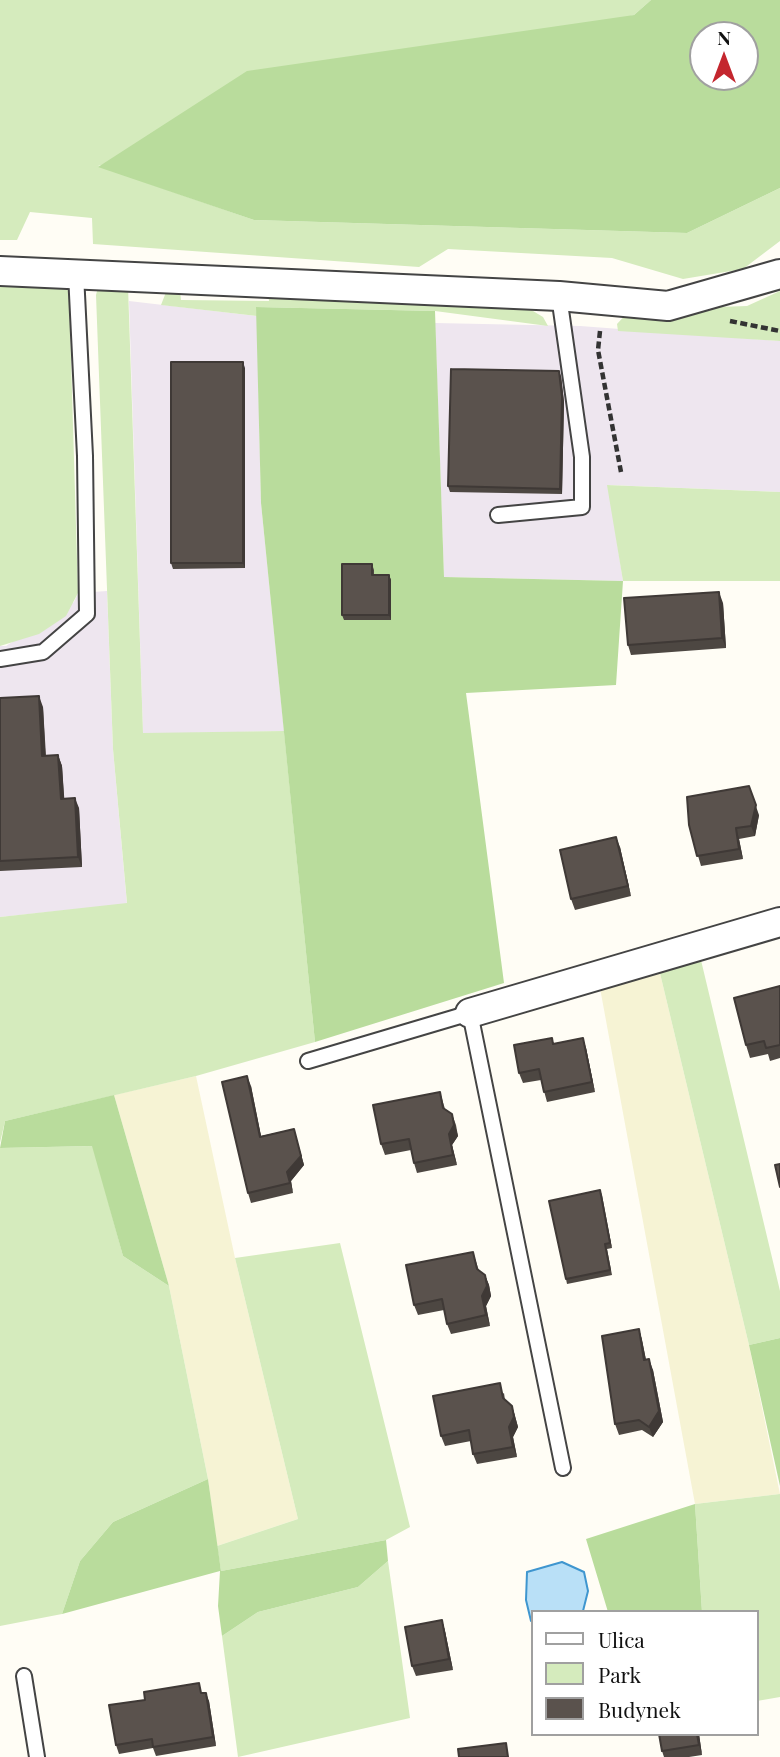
<!DOCTYPE html>
<html>
<head>
<meta charset="utf-8">
<style>
	body { margin:0 }
	#map { position:relative; width:780px; height:1757px; overflow:hidden; background:#fffdf5; font-family:"Playfair Display",serif }
	canvas { display:block }
	.legend { position:absolute; left:531px; top:1610px; width:228px; height:126px; box-sizing:border-box; background:#fff; border:2px solid #a0a0a0; margin:0; padding:9px 12px; list-style:none; font-size:21px; color:#111 }
	.legend li { display:flex; align-items:center; gap:14px; height:35px }
	.legend b { width:35px; border:2px solid #a0a0a0 }
	.north { position:absolute; left:689px; top:21px; width:70px; height:70px; box-sizing:border-box; background:#fff; border:2px solid #a0a0a0; border-radius:50%; rotate:0deg; font-size:19px; font-weight:700; line-height:28px; text-align:center; color:#111 }
	.north::after { content:''; display:block; margin:auto; width:24px; height:32px; background:#c4262e; clip-path:polygon(50% 0,100% 100%,50% 72%,0 100%) }
</style>
</head>
<body>
<div id="map">
<canvas width="780" height="1757"></canvas>
<ul class="legend">
<li><b style="height:9px;background:#fff"></b>Ulica</li>
<li><b style="height:19px;background:#d5ebbd"></b>Park</li>
<li><b style="height:19px;background:#5a524d"></b>Budynek</li>
</ul>
<div class="north">N</div>
</div>
<script>
const g = document.querySelector('canvas').getContext('2d');
g.lineJoin = 'round';
function fill(path, color) { g.fillStyle = color; g.fill(path, 'evenodd'); }
const poly = rows => new Path2D(rows.map(r => 'M' + r).join(''));
function strokePath(path, color, width, dash) { g.strokeStyle = color; g.lineWidth = width; g.lineCap = dash ? 'butt' : 'round'; g.setLineDash(dash || []); g.stroke(path); }
fill(poly([
	[129,301,257,316,261,503,284,731,143,734],
	[435,323,580,326,780,341,780,492,608,485,623,581,444,577],
	[107,591,113,749,127,904,0,917,0,646,6,646,74,602,78,593]
]), '#eee6ef');
fill(poly([
	[659,969,749,1345,780,1494,695,1504,600,988],
	[196,1076,235,1258,298,1519,217,1546,208,1479,169,1286,114,1095]
]), '#f6f3d4');
fill(poly([
	[0,0,651,0,634,15,98,166,254,220,687,233,780,188,780,241,743,269,683,279,612,258,448,249,419,267,93,244,92,218,30,212,17,240,0,240],
	[0,265,60,280,69,292,78,593,66,616,39,634,0,646],
	[100,280,128,286,143,733,284,731,315,1042,196,1076,5,1121,0,1143,0,917,127,903,113,749,96,295],
	[267,280,518,302,543,317,548,326,435,311,256,307,257,316,161,305,168,287,179,281,181,300,269,301],
	[780,291,780,341,618,331,617,324,630,310,747,306],
	[607,485,780,492,780,581,623,581],
	[700,956,780,1291,780,1338,749,1345,659,969],
	[93,1146,123,1256,169,1286,208,1479,113,1522,80,1561,62,1614,0,1626,0,1148],
	[340,1243,410,1527,386,1540,221,1571,217,1546,298,1519,235,1258],
	[780,1494,780,1697,757,1701,757,1612,702,1612,695,1504],
	[388,1561,410,1718,238,1757,222,1636,258,1612,358,1587]
]), '#d5ebbd');
fill(poly([
	[651,0,780,0,780,188,687,233,254,220,98,167,247,71,634,15],
	[745,35,745,77,703,77,703,35],
	[256,307,435,311,444,577,623,581,616,685,466,693,504,983,315,1042,261,503],
	[114,1095,169,1286,123,1256,92,1146,0,1148,5,1121],
	[780,1338,780,1486,749,1345],
	[208,1479,221,1571,386,1540,388,1561,358,1587,258,1612,222,1636,218,1606,220,1571,62,1614,80,1561,113,1522],
	[695,1504,702,1612,608,1612,586,1539]
]), '#b9dc9c');
const water = poly([
	[562,1562,584,1572,588,1591,583,1611,533,1612,533,1621,531,1621,526,1600,527,1572,562,1562]
]);
fill(water, '#b9e0f7');
strokePath(water, '#3f96cf', 2);
const service = poly([
	[498,515,582,507,582,457,559,296],
	[0,659,43,652,87,614,85,456,76,274],
	[308,1061,470,1013,563,1468],
	[24,1676,37,1757]
]);
const minor = poly([
	[0,271,559,296,668,306,780,274],
	[470,1013,780,922]
]);
strokePath(service, '#444', 18);
strokePath(minor, '#444', 32);
strokePath(poly([
	[730,321,780,331],
	[600,331,598,350,621,472]
]), '#333', 4.5, [7, 3.5]);
strokePath(service, '#fff', 14);
strokePath(minor, '#fff', 28);
fill(poly([
	[245,368,245,568,173,569,171,563],
	[561,376,564,402,562,494,450,492,448,486],
	[372,564,374,570,374,575,389,575,391,580,391,620,344,620,342,615],
	[723,603,726,648,631,655,628,645],
	[0,698,43,707,46,756,58,755,62,766,64,799,79,808,82,867,0,871],
	[759,815,755,836,739,839,743,859,701,866,689,825],
	[620,847,631,896,575,910,571,899],
	[780,986,780,1058,770,1061,768,1054,750,1058,746,1045],
	[554,1043,586,1048,595,1092,547,1102,541,1080,523,1083,519,1073],
	[251,1086,261,1136,294,1129,304,1165,291,1181,293,1193,251,1203,248,1193],
	[440,1092,445,1109,452,1114,456,1125,458,1136,452,1145,457,1165,417,1173,414,1163,411,1150,385,1155,381,1144],
	[600,1190,612,1248,607,1249,612,1275,567,1284,566,1279],
	[473,1252,479,1271,485,1275,489,1285,491,1296,486,1306,490,1326,451,1334,447,1324,444,1310,418,1315,414,1305],
	[639,1329,642,1340,646,1360,653,1370,663,1422,653,1437,642,1430,619,1435,615,1424],
	[504,1393,505,1400,512,1406,515,1416,518,1427,513,1437,517,1457,477,1464,473,1454,471,1441,445,1446,441,1436],
	[442,1620,445,1631,453,1670,416,1676,412,1666],
	[203,1693,209,1701,216,1746,156,1756,153,1748,119,1754,116,1745],
	[659,1734,699,1734,702,1755,689,1757,664,1757,662,1751]
]), '#4d4742');
fill(poly([
	[243,362,245,368,245,568,243,563],
	[559,371,561,376,564,402,562,494,560,489],
	[389,575,391,580,391,620,389,615],
	[719,592,723,603,726,648,722,638],
	[39,696,43,707,46,767,42,756],
	[58,755,62,766,65,809,61,799],
	[749,786,759,815,755,836,751,826],
	[75,798,79,808,82,867,78,857],
	[736,828,739,839,743,859,739,849],
	[616,837,620,847,631,896,628,886],
	[583,1038,586,1048,595,1092,592,1082],
	[247,1076,251,1086,263,1146,260,1137],
	[452,1114,458,1136,452,1145,457,1165,453,1155,449,1134],
	[294,1129,304,1165,291,1181,293,1193,287,1172],
	[600,1190,602,1195,612,1248,610,1243],
	[485,1275,489,1285,491,1296,486,1306,490,1326,486,1315,482,1296],
	[639,1329,642,1340,648,1370,644,1360],
	[649,1359,653,1370,663,1422,653,1437,649,1427],
	[512,1406,515,1416,518,1427,513,1437,517,1457,513,1447,509,1427],
	[442,1620,445,1631,453,1670,449,1659],
	[206,1693,209,1701,216,1746,213,1737],
	[697,1734,699,1734,702,1755,699,1745]
]), '#3f3936');
const building = poly([
	[171,362,243,362,243,563,171,563,171,362],
	[451,369,559,371,562,397,560,489,448,486,451,369],
	[342,564,372,564,372,575,389,575,389,615,342,615,342,564],
	[719,592,722,638,628,645,624,598,719,592],
	[39,696,42,756,58,755,61,799,75,798,78,857,0,861,0,698,39,696],
	[749,786,756,805,751,826,736,828,739,849,697,856,689,825,687,797,749,786],
	[616,837,628,886,571,899,560,850,616,837],
	[780,986,780,1045,766,1048,764,1041,746,1045,734,998,780,986],
	[552,1038,553,1044,583,1038,592,1082,544,1092,539,1069,519,1073,514,1045,552,1038],
	[247,1076,260,1137,294,1129,301,1156,287,1172,290,1183,248,1193,222,1082,247,1076],
	[440,1092,443,1108,452,1114,454,1125,449,1134,453,1155,414,1163,409,1139,381,1144,373,1105,440,1092],
	[780,1164,780,1187,775,1165,780,1164],
	[600,1190,610,1243,605,1244,610,1270,566,1279,549,1201,600,1190],
	[473,1252,477,1269,485,1275,487,1286,482,1296,486,1315,447,1324,442,1299,414,1305,406,1265,473,1252],
	[639,1329,644,1360,649,1359,659,1411,649,1427,639,1420,615,1424,602,1336,639,1329],
	[500,1383,503,1398,512,1406,514,1417,509,1427,513,1447,473,1454,469,1430,441,1436,433,1396,500,1383],
	[442,1620,449,1659,412,1666,405,1627,442,1620],
	[199,1683,201,1693,206,1693,213,1737,153,1747,152,1739,116,1745,109,1705,145,1700,144,1692,199,1683],
	[659,1734,697,1734,699,1745,662,1751,659,1734],
	[506,1743,508,1757,459,1757,458,1749,506,1743]
]);
fill(building, '#5a524d');
strokePath(building, '#3f3936', 2);
</script>
</body>
</html>
